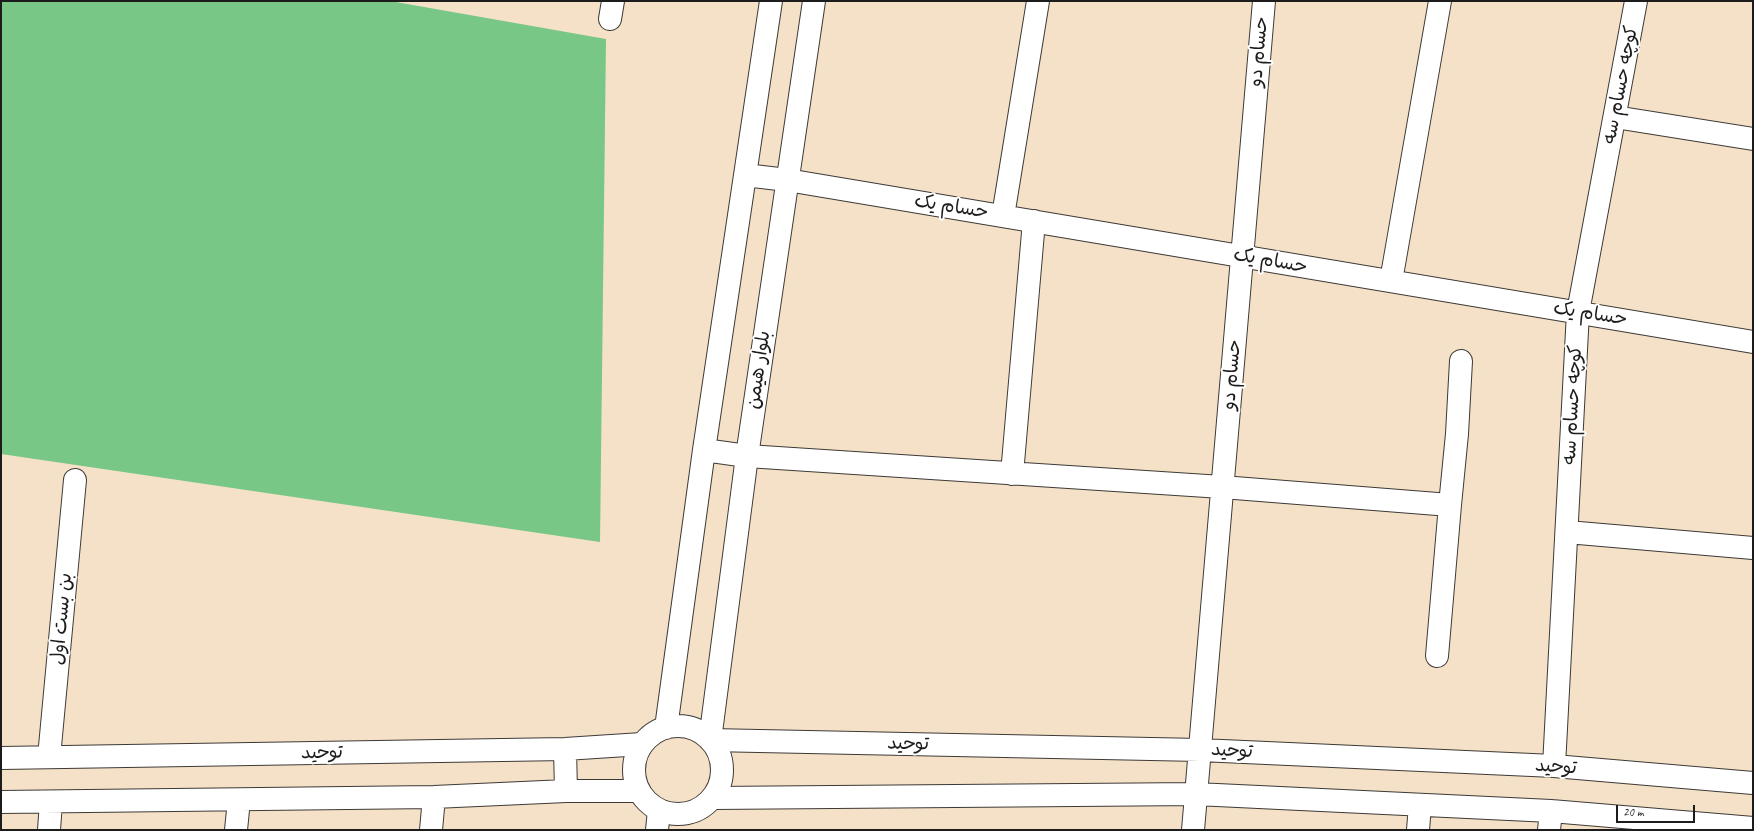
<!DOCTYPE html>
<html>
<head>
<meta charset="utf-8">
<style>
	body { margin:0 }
	#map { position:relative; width:1754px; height:831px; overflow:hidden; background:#f5e1c8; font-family:Caveat,sans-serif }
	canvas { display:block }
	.frame { position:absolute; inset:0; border:2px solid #1c1c1c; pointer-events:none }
	.scale { position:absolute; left:1616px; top:805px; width:79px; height:18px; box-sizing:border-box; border:2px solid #1c1c1c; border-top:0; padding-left:5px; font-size:12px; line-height:14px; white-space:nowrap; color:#1c1c1c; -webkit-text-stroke:3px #fff; paint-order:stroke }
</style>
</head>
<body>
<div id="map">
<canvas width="1754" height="831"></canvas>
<div class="frame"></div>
<div class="scale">20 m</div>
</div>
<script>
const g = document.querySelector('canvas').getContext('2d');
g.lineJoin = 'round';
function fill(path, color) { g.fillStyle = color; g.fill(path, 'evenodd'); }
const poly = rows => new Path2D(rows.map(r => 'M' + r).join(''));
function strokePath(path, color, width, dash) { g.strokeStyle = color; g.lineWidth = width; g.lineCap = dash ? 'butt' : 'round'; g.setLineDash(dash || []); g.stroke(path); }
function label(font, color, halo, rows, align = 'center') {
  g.font = font + ' Caveat,"Playpen Sans Arabic",sans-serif'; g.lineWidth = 4; g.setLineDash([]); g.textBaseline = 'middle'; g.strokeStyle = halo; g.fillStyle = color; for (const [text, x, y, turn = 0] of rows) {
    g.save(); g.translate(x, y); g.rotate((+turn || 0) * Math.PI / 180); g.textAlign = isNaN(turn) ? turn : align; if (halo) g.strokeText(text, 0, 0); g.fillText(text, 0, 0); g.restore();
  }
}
fill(poly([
	[1,1,390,1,606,39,600,542,1,454]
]), '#78c787');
const minor = poly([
	[610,19,613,1],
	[1615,117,1753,139],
	[787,180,1753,342],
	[1003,216,1038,1],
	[1391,281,1440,1],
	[747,456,1222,487,1450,505],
	[1012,474,1034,221],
	[1567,532,1753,548],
	[1437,656,1450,505,1457,434,1461,361],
	[710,740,1200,750,1554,766,1753,783],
	[565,749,566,791],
	[49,757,75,480],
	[1,758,565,749,642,744],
	[1554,766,1578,312,1636,1],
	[713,798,1196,794,1551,811,1753,828],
	[1,802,434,797,566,791,639,791],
	[49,830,51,802],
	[236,830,239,800],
	[431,830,434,797],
	[1193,830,1264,1],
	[1418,830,1420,805],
	[1549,830,1551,811]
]);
const major = poly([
	[745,175,787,180],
	[704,450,747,456],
	'634 770a44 44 0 1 1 88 0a44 44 0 1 1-88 0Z',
	[666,728,704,450,771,1],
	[710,740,747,456,814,1],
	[657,830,659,810]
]);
strokePath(minor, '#3d3a36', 24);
strokePath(major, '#3d3a36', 24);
strokePath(minor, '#fff', 22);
strokePath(major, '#fff', 22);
label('19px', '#1c1c1c', '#fff', [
	["حسام دو",1259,52,-85],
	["کوچه حسام سه",1621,85,-79],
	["حسام یک",951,207,9],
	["حسام یک",1270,261,10],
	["حسام یک",1590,314,9],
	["بلوار هیمن",759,370,-82],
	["حسام دو",1232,375,-85],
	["کوچه حسام سه",1573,405,-87],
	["بن بست اول",62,619,-85],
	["توحید",908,744,1],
	["توحید",1232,751,3],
	["توحید",322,753,-1],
	["توحید",1556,767,4]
]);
</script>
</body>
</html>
